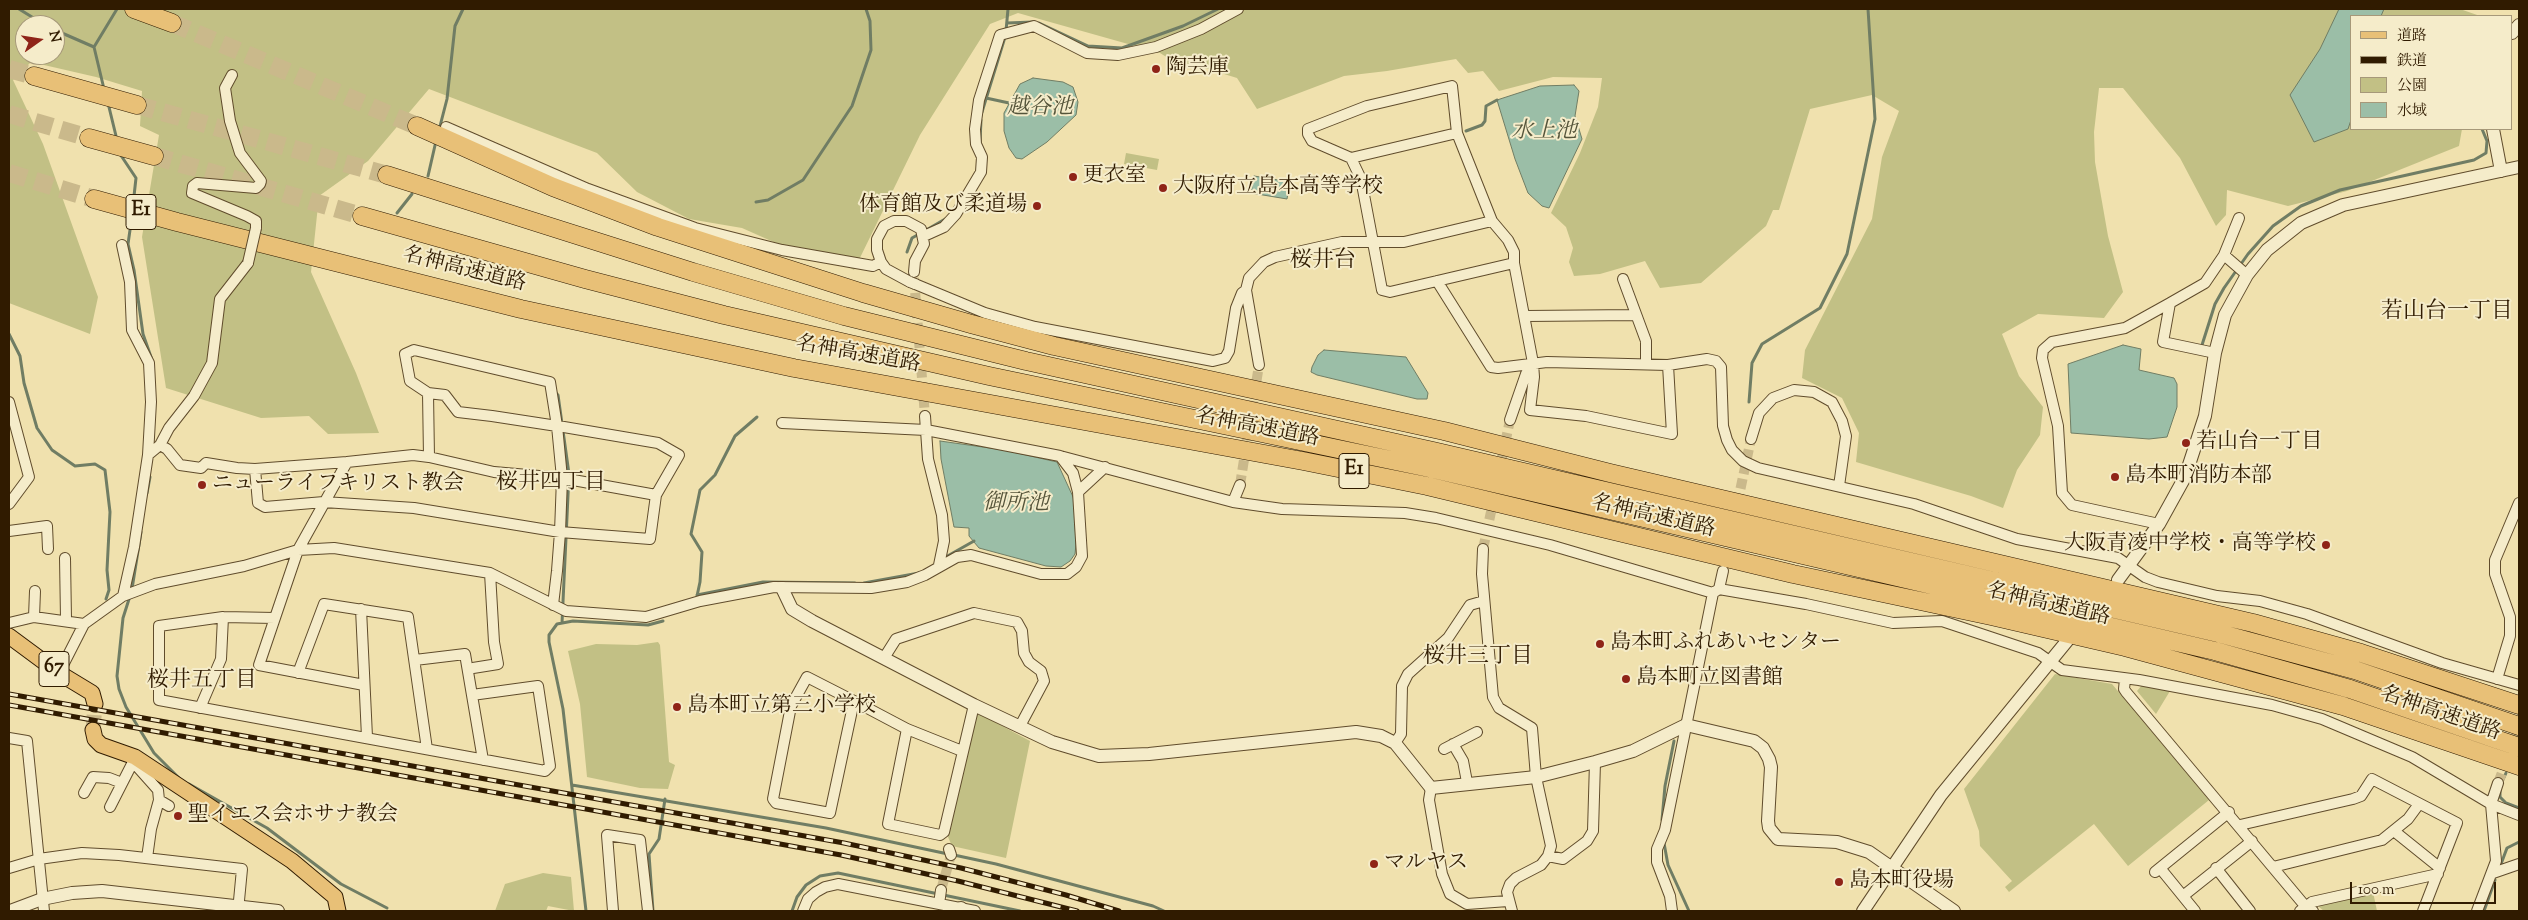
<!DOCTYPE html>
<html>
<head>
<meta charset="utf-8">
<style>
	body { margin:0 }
	#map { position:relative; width:2528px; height:920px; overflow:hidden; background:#f0e1ae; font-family:"Sorts Mill Goudy","Noto Serif JP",serif }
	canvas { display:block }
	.frame { position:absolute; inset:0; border:10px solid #301b00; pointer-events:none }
	.legend { position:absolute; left:2350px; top:15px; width:162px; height:115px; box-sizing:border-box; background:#f5ecca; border:1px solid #a69879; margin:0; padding:6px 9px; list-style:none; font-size:15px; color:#301b00 }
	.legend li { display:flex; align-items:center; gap:10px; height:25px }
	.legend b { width:25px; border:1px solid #a69879 }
	.north { position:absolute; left:15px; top:15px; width:50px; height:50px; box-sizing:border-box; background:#f5ecca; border:1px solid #a69879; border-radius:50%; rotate:77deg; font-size:14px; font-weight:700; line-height:20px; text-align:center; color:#301b00 }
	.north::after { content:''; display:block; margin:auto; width:18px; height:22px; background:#8f2418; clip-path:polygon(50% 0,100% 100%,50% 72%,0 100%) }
	.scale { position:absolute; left:2350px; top:882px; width:146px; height:22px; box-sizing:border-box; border:2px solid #301b00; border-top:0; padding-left:6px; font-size:15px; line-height:18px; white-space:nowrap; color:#301b00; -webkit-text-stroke:4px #f5ecca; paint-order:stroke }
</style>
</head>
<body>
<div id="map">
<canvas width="2528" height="920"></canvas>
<div class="frame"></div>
<ul class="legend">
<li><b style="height:6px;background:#e8c077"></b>道路</li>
<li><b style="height:6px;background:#301b00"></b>鉄道</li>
<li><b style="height:14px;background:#c2c085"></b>公園</li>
<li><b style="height:14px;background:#9bbea7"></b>水域</li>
</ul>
<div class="north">N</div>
<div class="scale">100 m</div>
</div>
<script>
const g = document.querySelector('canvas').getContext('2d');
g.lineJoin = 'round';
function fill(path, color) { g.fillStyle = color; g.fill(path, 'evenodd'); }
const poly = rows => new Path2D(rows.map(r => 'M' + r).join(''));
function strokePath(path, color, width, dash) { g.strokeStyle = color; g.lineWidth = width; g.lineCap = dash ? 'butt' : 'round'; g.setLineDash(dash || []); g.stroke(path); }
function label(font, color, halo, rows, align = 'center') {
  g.font = font + ' "Sorts Mill Goudy","Noto Serif JP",serif'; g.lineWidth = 4; g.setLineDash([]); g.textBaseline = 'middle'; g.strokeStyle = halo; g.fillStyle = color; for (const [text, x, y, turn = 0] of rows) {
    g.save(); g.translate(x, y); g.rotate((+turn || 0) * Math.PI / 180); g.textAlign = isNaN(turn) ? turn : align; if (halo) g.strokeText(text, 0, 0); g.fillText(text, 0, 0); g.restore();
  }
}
fill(poly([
	[9,9,2460,9,2480,16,2352,16,2352,129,2462,129,2459,146,2347,191,2288,206,2227,190,2226,215,2216,226,2180,158,2123,88,2099,88,2094,132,2095,162,2108,236,2123,292,2104,318,2038,314,2002,334,2019,376,2043,407,2040,435,2017,470,2003,508,1971,496,1856,462,1859,433,1842,398,1802,378,1805,350,1872,219,1882,157,1899,111,1872,95,1810,109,1779,210,1773,210,1766,226,1701,283,1660,288,1645,261,1600,274,1574,276,1569,262,1573,248,1566,227,1551,213,1580,153,1598,107,1602,78,1553,77,1499,91,1483,71,1468,73,1456,59,1387,71,1344,76,1257,109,1237,78,1195,65,1176,63,1160,53,1018,13,990,24,920,135,854,270,841,263,778,244,742,228,689,219,637,192,597,153,429,89,368,161,319,196,311,272,356,373,379,433,328,434,309,416,261,418,166,388,142,237,159,135,140,126,142,91,96,77,31,62,13,80,43,144,98,297,90,334,9,303],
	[25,25,55,25,55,55,25,55],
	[1126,153,1159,159,1157,170,1124,164],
	[658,642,660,645,669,762,675,765,668,789,640,788,587,777,580,704,568,651,596,644,637,645],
	[2055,674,2112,684,2209,800,2128,866,2094,824,2009,892,2005,887,2012,881,1980,846,1979,831,1964,789],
	[2142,685,2170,691,2156,714,2137,691],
	[980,714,1030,741,1006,858,952,846,948,837,974,716],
	[543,873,571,877,574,911,548,906,546,911,495,911,505,884],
	[2373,892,2377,911,2324,911,2319,907,2320,904]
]), '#c2c085');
const water = poly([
	[2339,9,2384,9,2381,16,2352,16,2352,117,2348,129,2314,142,2290,95,2320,49,2339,9],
	[1033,78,1063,82,1073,87,1078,102,1076,115,1047,142,1022,159,1016,158,1009,148,1004,131,1004,113,1020,84,1033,78],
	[1574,85,1579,91,1575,116,1582,139,1549,208,1542,206,1528,193,1515,159,1497,100,1540,86,1574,85],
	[1254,176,1290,182,1287,199,1251,193,1254,176],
	[2123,345,2141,349,2139,370,2174,378,2177,384,2177,407,2167,437,2149,439,2071,433,2068,364,2123,345],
	[1324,350,1406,357,1428,393,1427,399,1417,399,1317,375,1311,372,1312,367,1318,355,1324,350],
	[940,441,1004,450,1057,462,1074,499,1076,544,1075,554,1070,561,1061,567,1046,566,979,548,969,536,969,528,954,527,941,459,940,441]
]);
fill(water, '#9bbea7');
strokePath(water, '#707d64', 1);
strokePath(poly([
	[19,9,45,25],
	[1007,23,1033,22],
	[1039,23,1088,46,1122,48,1183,26,1218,9],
	[55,30,94,47],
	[1006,31,1008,9],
	[104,89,94,47,117,9],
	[986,98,1009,103],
	[108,103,117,140],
	[982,112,1005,37],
	[439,130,447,99,455,26,463,9],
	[1466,131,1482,125,1485,121,1486,106,1497,100],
	[980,142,981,120],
	[120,154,136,178,133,205],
	[428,176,436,141],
	[756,202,768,200,803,180,852,106,871,50,870,21,866,9],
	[397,213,412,194],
	[132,216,128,244,134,270,143,334,151,357],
	[928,229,947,218],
	[907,252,912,238,921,233],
	[9,334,20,356,24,383,37,428,52,450,75,466,95,464,105,470,110,512,107,570,109,590,106,599],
	[2202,345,2215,304,2224,288,2248,254,2273,226,2301,206,2340,190,2474,160,2486,153,2487,141,2482,129],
	[554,391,558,395,569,474,562,623],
	[1749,402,1752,363,1762,344,1820,308,1847,254,1875,119,1868,9],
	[147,493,150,477],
	[944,558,974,541],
	[864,583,919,573],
	[132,589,141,532],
	[697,595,763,582,855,583],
	[130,596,123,618,117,676,119,689,126,707,154,753,179,778],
	[697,596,700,582,702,552,691,534,700,490,715,475,735,436,757,417],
	[189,784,267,828,341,884,387,908],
	[2501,784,2506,773],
	[572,785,826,828,948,854],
	[2500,790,2500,797,2506,803,2519,808],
	[1662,820,1665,786,1674,741],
	[1664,843,1668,865,1689,911],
	[954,855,996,864,1153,906,1164,911],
	[2501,864,2507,848,2519,842],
	[586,911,563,709,549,642,549,635,557,624,573,621,648,625,663,621],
	[653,911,649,854,659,839,665,799],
	[792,911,797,897,806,885,820,876,838,873,1020,911],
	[2484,911,2495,880]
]), '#707d64', 3);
strokePath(poly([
	[914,278,925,416],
	[1499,472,1510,420],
	[1240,485,1259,365],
	[1483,549,1494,498],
	[1725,562,1751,439],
	[2498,783,2519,729],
	[941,890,951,855]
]), '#cab98b', 10, [10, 5]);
strokePath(poly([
	[93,730,95,704]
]), '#cab98b', 15, [15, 8]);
strokePath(poly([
	[172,23,417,126],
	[9,69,34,76],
	[137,105,387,175],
	[9,114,89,138],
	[154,156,362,216],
	[9,173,94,199]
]), '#cab98b', 18, [18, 9]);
const minor = poly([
	[232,75,225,88,230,121,240,153,261,181,260,184,256,188,197,183,193,186,192,193,247,216,256,221,256,228],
	[446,127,588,189,695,228,782,250,873,266,881,262],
	[1457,133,1351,158,1361,179,1382,290,1390,292,1514,263],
	[1351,158,1312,141,1308,134,1308,129,1367,106,1452,86,1457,133,1492,221],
	[924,236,944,227,956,214,981,172,982,157,976,144,975,129,979,100,1000,35,1034,26,1087,53,1118,55,1156,47,1201,29,1238,9],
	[122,245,130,282,132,330,149,363,151,402,148,455,134,547,123,596],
	[2224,255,2247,275],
	[1623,279,1646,341,1646,364],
	[1437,281,1491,367,1498,368,1547,362,1668,365,1707,359,1716,361,1721,367,1723,426,1727,440,1732,450,1743,461,1758,468,1914,504,2017,539,2118,558,2145,577,2158,582,2217,596,2260,601,2307,614,2442,663,2519,685],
	[910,282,886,269,881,262,877,250,877,239,884,226,894,221,906,221,921,229,924,244,915,261,914,272],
	[915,284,985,313,1035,327,1213,361,1225,358,1229,351,1236,308,1242,293,1246,290],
	[1526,316,1636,315],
	[2215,353,2163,342,2170,303,2205,283,2224,255,2239,218],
	[1259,365,1246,290,1249,278,1264,262,1275,257,1342,242,1404,242,1492,221,1508,240,1514,252,1514,263,1533,363,1534,377,1530,410,1586,416,1672,434,1668,365],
	[428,393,429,457],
	[9,402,29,477,9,504],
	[925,416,928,459,942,515,944,541,939,565],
	[1510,420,1526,374,1533,363],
	[782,423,926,430,1060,456,1233,502,1282,509,1405,513,1436,518,1550,545,1713,593],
	[1751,439,1759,413,1773,398,1794,390,1814,392,1832,402,1842,421,1846,436,1839,486],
	[160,445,169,428,194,396,212,363,220,299,248,263],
	[148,455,160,445,167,449,180,465,201,468,206,463,237,468,255,469,347,462],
	[1060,456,1073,473,1078,492,1105,467],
	[255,469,258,503,265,507,324,502,414,508,560,532,650,539,656,495,679,455,658,443,558,426,557,426,492,416,458,412,445,395,428,393,410,381,405,354,414,350,550,382,557,426,562,478,560,532,557,571,553,605],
	[1233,502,1240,485],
	[2159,524,2072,505,2062,493,2058,426,2042,358,2043,350,2052,342,2125,328,2170,303],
	[9,531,47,526,48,549],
	[1483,549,1482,574,1493,697,1499,708,1532,728,1536,777,1551,846,1548,856,1541,865,1516,878,1510,884,1507,892,1512,911],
	[65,558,66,619],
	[1719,589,1806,604,1893,623,1942,621,2038,653,2062,670,2139,680,2272,705,2322,719,2412,757,2491,804,2519,815],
	[361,609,367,737],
	[34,617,35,591],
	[275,618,223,617,159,626,159,700,545,771,550,766,538,686,472,695],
	[9,623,34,617,84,624],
	[884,658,896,639,974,613,1017,622,1022,631,1024,653,1029,662,1041,671,1044,681,1020,726],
	[415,660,465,654,483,760],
	[473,668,498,664,494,642,490,573],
	[59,673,84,624,123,596,155,584,244,566,298,550,334,548,490,573,566,611,646,617,700,601,774,587,871,588,907,582,925,575,957,557,971,555,1041,574,1067,574,1076,567,1082,556,1078,492],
	[298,673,324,604,408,617,427,749],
	[2125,679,2124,689,2126,692,2306,907,2313,911],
	[2497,679,2510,636,2510,617,2495,574,2495,560,2519,503],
	[364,685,259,665,298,550,347,462,413,455,429,457,494,472,562,478,656,495],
	[854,701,830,813,776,803,773,799,791,706,807,677,854,701,907,729,962,751],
	[200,708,221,659,223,617],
	[907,729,888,824,940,835,944,832,974,705],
	[9,738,27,741,44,911],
	[1395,743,1401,734,1402,686,1408,674,1448,638,1470,605,1484,601],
	[1453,744,1463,761,1467,782],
	[1444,749,1477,732],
	[133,762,158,790,159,800,151,829,147,858],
	[1431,788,1429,800,1442,874,1450,894,1467,904,1508,901],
	[84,793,93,777,109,778,122,783],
	[159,800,169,806],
	[110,807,135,758],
	[2240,825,2353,799,2361,796,2372,779,2457,823,2423,911],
	[2394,831,2440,868],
	[949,849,951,855],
	[1548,856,1563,859,1587,841,1593,831,1595,762],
	[2273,867,2382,840,2408,819,2419,804],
	[9,868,39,859,82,853,119,855,242,869,238,911],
	[2160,868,2195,911],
	[2216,868,2250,911],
	[2155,872,2229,812],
	[2493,873,2519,864],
	[2183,896,2252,841],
	[939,904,941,890],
	[613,911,607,835,640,840,648,911],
	[803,911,808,899,816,892,825,887,838,884,975,911],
	[1672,911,1670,896,1657,862,1657,849,1665,830,1713,593,1719,589,1723,571],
	[2300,911,2312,902,2438,874],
	[2477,911,2496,861,2491,804,2498,783]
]);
const tertiary = poly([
	[2512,33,2519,25],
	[2493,129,2501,171],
	[2118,580,2159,524,2185,477,2205,416,2215,353,2225,315,2247,275,2267,250,2301,223,2343,205,2519,167],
	[782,588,792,609,812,621,974,705,1052,742,1099,756,1149,754,1356,732,1381,736,1395,743,1431,788,1536,777,1595,762,1633,751,1686,725,1754,741,1763,748,1769,759,1771,767,1768,821,1769,828,1778,839,1837,842,1869,852,1954,911],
	[961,908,961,911],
	[10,911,42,899,72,893,102,891,278,911],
	[1863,911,1941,795,2067,641]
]);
const primary = poly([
	[9,636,59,673,92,693,95,704],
	[93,730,95,739,101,745,135,757,292,861,335,897,338,911]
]);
const motorway = poly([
	[134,9,172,23],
	[34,76,137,105],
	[417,126,553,187,658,227,863,293,971,324,1054,346,1444,431,1610,473,2253,623,2361,653,2519,705],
	[89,138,154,156],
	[387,175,693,272,844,316,1026,361,1433,451,2218,633,2355,670,2519,726],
	[94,199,177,222,521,309,794,368,1303,461,1427,486,1793,574,1991,616,2125,647,2343,706,2519,766],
	[362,216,585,279,724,315,989,376,1429,468,2215,651,2350,689,2519,747]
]);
strokePath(minor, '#604c2c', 12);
strokePath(tertiary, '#604c2c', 14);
strokePath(primary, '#301b00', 17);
strokePath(motorway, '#301b00', 19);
strokePath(minor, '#f5ecca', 10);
strokePath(tertiary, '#f5ecca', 12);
strokePath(primary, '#e8c077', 15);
strokePath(motorway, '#e8c077', 18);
const rail = poly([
	[9,694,844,843,961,868,1066,895,1119,911],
	[9,705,841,855,958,881,1077,911]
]);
strokePath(rail, '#301b00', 5);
strokePath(rail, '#f5ecca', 3, [9]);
const minorBridge = poly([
	[248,263,256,228],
	[910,282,915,284]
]);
strokePath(minorBridge, '#604c2c', 12, []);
strokePath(minorBridge, '#f5ecca', 10);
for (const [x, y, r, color] of [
	[1156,69,5,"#8f2418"],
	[1073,177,5,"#8f2418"],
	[1163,188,5,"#8f2418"],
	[1037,206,5,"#8f2418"],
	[2186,443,5,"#8f2418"],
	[2115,477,5,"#8f2418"],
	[202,485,5,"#8f2418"],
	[2326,545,5,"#8f2418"],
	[1600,644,5,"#8f2418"],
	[1626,679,5,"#8f2418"],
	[677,707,5,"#8f2418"],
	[178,816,5,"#8f2418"],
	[1374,864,5,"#8f2418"],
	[1839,882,5,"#8f2418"]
]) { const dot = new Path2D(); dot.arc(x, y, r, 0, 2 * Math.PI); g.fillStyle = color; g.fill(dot); strokePath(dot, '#f5ecca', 2); }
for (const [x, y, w] of [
	[141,212,30],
	[1354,471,30],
	[54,669,30]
]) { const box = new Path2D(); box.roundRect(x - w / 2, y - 17.5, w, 35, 4); g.fillStyle = '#f5ecca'; g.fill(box); strokePath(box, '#301b00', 1); }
label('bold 20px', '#301b00', null, [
	["E1",141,212],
	["E1",1354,471],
	["67",54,669]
]);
label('21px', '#301b00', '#f5ecca', [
	["陶芸庫",1166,69],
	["更衣室",1083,177],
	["大阪府立島本高等学校",1173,188],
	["体育館及び柔道場",1027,206,"right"],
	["若山台一丁目",2196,443],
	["島本町消防本部",2125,477],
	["ニューライフキリスト教会",212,485],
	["大阪青凌中学校・高等学校",2316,545,"right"],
	["島本町ふれあいセンター",1610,644],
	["島本町立図書館",1636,679],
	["島本町立第三小学校",687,707],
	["聖イエス会ホサナ教会",188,816],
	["マルヤス",1384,864],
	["島本町役場",1849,882]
], 'left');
label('21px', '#301b00', '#f5ecca', [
	["名神高速道路",464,271,14],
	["名神高速道路",858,356,10],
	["名神高速道路",1257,429,11],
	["名神高速道路",1653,518,13],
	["名神高速道路",2048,606,13],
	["名神高速道路",2440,715,19]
]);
label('italic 22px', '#55543a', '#f5ecca', [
	["越谷池",1040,109],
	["水上池",1544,133],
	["御所池",1016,505]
]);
label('22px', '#301b00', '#f5ecca', [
	["桜井台",1323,262],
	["若山台一丁目",2447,313],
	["桜井四丁目",551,484],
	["桜井三丁目",1478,658],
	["桜井五丁目",202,682]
]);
</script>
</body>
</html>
